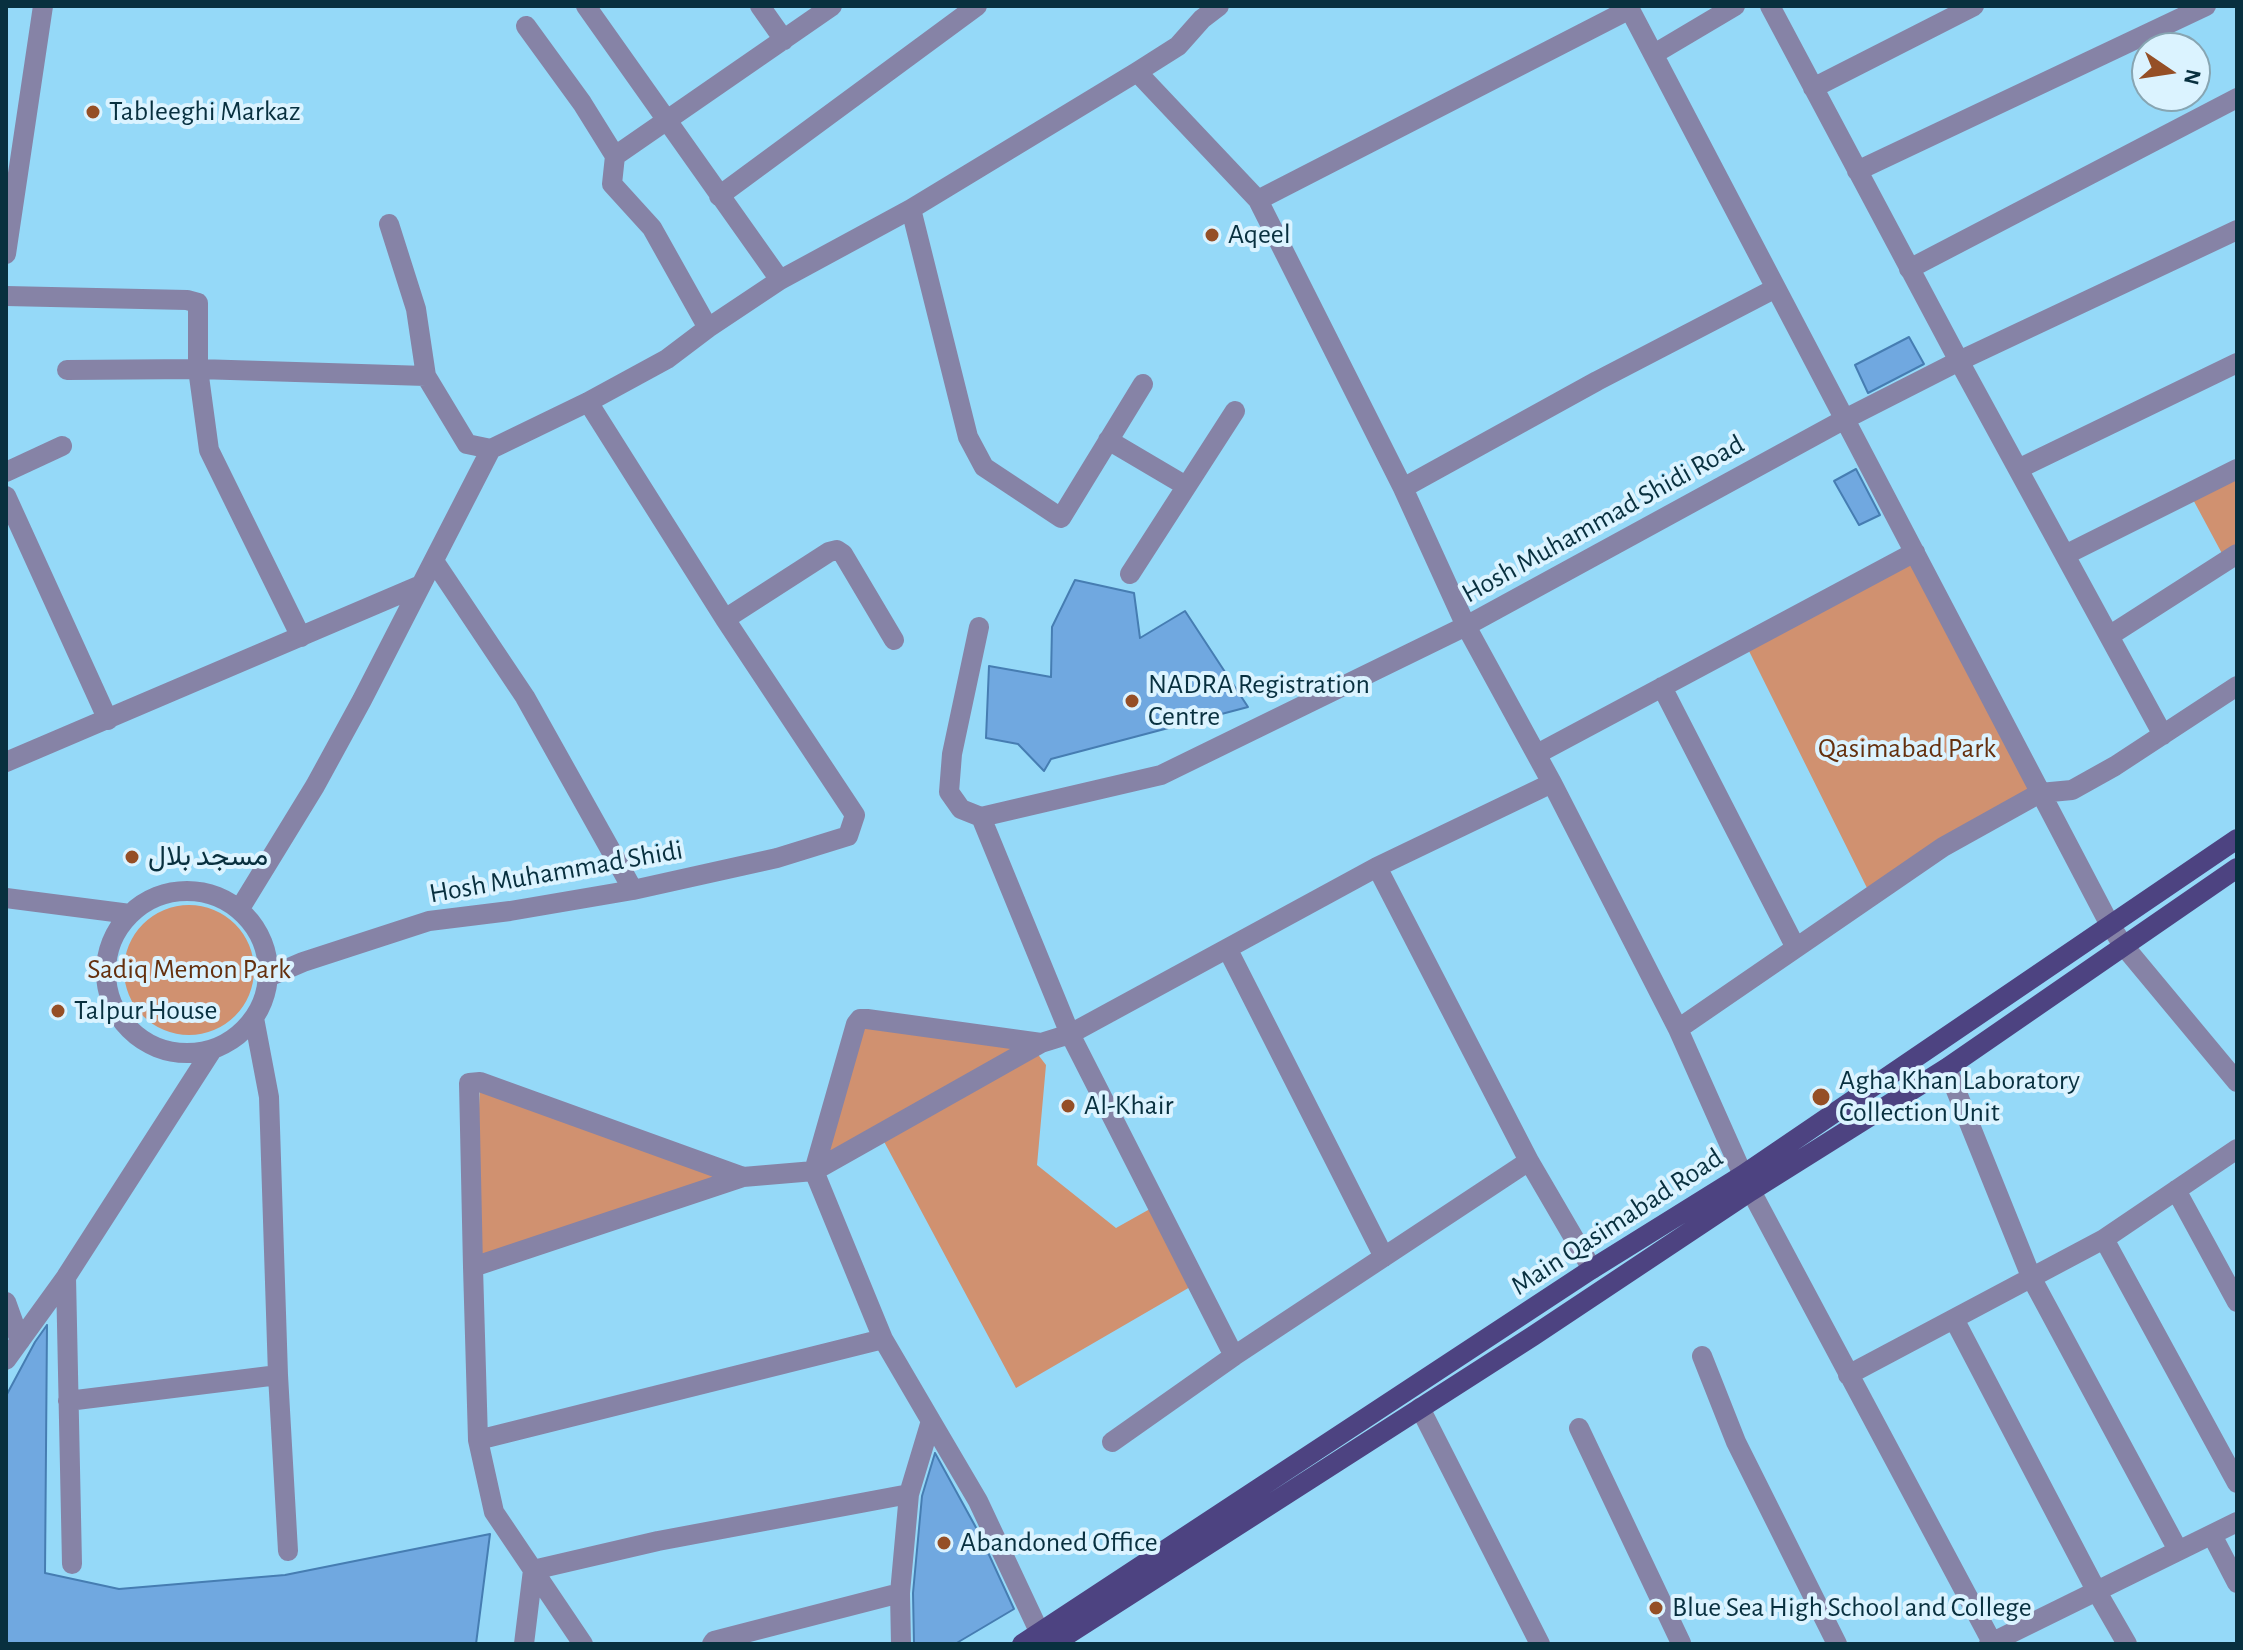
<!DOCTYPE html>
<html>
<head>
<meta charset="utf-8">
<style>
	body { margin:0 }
	#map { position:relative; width:2243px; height:1650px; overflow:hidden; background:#95d9f8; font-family:"Alegreya Sans",sans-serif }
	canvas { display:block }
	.frame { position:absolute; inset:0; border:8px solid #08303f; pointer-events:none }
	.north { position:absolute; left:2131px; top:32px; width:80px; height:80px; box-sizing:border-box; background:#dbf3ff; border:2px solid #87a5b2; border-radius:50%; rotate:103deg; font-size:22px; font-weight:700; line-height:32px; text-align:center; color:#08303f }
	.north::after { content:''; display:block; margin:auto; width:28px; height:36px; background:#954f26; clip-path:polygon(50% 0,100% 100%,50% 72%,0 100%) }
</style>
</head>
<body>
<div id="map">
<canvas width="2243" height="1650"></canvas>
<div class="frame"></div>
<div class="north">N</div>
</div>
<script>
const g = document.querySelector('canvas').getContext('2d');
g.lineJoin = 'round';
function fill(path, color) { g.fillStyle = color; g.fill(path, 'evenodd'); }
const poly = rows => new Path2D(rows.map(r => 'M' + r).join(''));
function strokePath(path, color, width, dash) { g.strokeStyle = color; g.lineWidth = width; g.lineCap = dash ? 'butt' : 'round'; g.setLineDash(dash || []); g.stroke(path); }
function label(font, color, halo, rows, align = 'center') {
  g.font = font + ' "Alegreya Sans",Vazirmatn,sans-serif'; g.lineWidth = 8; g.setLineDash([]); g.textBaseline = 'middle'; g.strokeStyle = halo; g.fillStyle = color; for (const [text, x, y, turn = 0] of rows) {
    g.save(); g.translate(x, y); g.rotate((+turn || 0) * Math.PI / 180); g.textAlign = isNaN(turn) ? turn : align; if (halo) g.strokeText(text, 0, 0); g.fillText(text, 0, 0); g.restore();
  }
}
fill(poly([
	[2237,469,2237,554,2226,561,2189,492],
	[1915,552,2040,793,1871,896,1745,643],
	'124 970a65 65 0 1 1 130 0a65 65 0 1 1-130 0Z',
	[856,1024,1033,1048,1046,1065,1037,1165,1116,1228,1157,1205,1197,1283,1016,1388,880,1134,814,1171],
	[480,1082,743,1177,473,1267]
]), '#d09170');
const building = poly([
	[1909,337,1924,364,1868,393,1855,365,1909,337],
	[1856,469,1880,515,1859,525,1834,481,1856,469],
	[1075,580,1134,593,1140,638,1185,611,1248,707,1051,759,1044,771,1018,744,986,738,989,666,1051,677,1052,627,1075,580],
	[47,1325,45,1573,119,1589,285,1575,490,1534,476,1644,6,1644,6,1396,35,1342,47,1325],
	[935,1453,979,1533,1014,1609,955,1644,914,1644,913,1593,922,1496,935,1453]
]);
fill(building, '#70a8e0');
strokePath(building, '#467db2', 2);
strokePath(poly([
	[586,6,780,280],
	[760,6,784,40],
	[1628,6,2110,925,2123,945,2237,1082],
	[1770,6,1959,361,2163,735],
	[526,26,582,103,615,156],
	[1654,54,1735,6],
	[1137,72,1258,200,1630,9],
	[1813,88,1974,6],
	[1857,171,2206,6],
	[719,196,977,6],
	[1258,200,1403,488],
	[911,209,968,437,984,467,1061,518,1143,384],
	[389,224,416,309,426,376,467,444,491,449],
	[6,254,43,6],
	[1909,269,2237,98],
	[6,296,187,300,198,303,198,369,209,450,301,637],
	[708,328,652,228,612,184,615,156,832,6],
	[67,370,198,369,426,376],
	[1108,440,1186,486],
	[2018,469,2237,363],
	[6,472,62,446],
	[6,496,108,720],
	[2065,555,2237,469],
	[434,561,525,697,633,890],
	[1130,574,1235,411],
	[725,619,829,552,837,550,843,554,894,640],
	[979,627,952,754,949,792,961,809,981,817,1070,1034,1234,1356,1529,1161,1377,867,1552,783],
	[2109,636,2237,554],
	[1662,687,1796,948],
	[1537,754,1915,552],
	[6,762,421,585],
	[981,817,1161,775,1466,626,1845,419,1959,361,2237,230],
	'106 972a81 81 0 1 1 162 0a81 81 0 1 1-162 0Z',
	[6,898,130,914],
	[239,910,315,786,362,700,491,449,588,402,667,359,708,328,780,280,911,209,1137,72,1178,46,1202,19,1219,6],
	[1228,950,1384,1257],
	[268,977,303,962,429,921,510,911,633,890,777,858,848,836,855,815,725,619,588,402],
	[254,1018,269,1097,278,1375,288,1551],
	[1678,1029,1552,783,1466,626,1403,488,1597,381,1776,288],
	[1947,1068,2032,1279,2178,1550],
	[1529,1161,1592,1269],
	[1743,1175,1678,1029,1943,847,2040,793,2072,790,2115,766,2237,686],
	[2176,1190,2237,1302],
	[1751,1191,1993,1644],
	[2104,1239,2237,1483],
	[473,1267,469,1083,480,1082,743,1177],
	[66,1277,72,1564],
	[6,1302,20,1341],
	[1954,1319,2097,1592,2127,1644],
	[883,1339,814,1171,856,1024,860,1019,867,1019,1041,1043],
	[1702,1356,1736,1442,1837,1644],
	[6,1360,66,1277,212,1050],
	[1848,1375,2104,1239,2237,1149],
	[68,1401,278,1375],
	[1420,1408,1540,1644],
	[931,1421,978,1501,1045,1644],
	[1579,1428,1681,1643],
	[478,1440,883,1339,931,1421,909,1494],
	[1112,1442,1234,1356],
	[2212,1535,2237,1583],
	[524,1644,533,1570,658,1541,909,1494,900,1593],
	[583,1644,494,1512,478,1440,473,1267,743,1177,814,1171,1041,1043,1070,1034,1377,867],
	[712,1644,714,1641,900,1593,901,1644],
	[1989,1644,2237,1522]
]), '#8683a6', 20);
strokePath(poly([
	[1022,1644,1592,1269,1743,1175,2237,839],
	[1053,1644,1533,1336,1751,1191,1947,1068,2237,868]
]), '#4d4381', 20);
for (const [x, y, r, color] of [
	[93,112,8,"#954f26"],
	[1212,235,8,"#954f26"],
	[1132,701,8,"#954f26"],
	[132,857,8,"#954f26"],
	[58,1011,8,"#954f26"],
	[1821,1097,10,"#954f26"],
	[1068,1106,8,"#954f26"],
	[944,1543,8,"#954f26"],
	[1656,1608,8,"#954f26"]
]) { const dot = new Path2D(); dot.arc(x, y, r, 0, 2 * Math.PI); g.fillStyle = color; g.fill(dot); strokePath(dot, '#dbf3ff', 3); }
label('28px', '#08303f', '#dbf3ff', [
	["Tableeghi Markaz",109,112],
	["Aqeel",1228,235],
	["NADRA Registration",1148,685],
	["Centre",1148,717],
	["مسجد بلال",148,857],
	["Talpur House",74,1011],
	["Agha Khan Laboratory",1839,1081],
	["Collection Unit",1839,1113],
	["Al-Khair",1084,1106],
	["Abandoned Office",960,1543],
	["Blue Sea High School and College",1672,1608]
], 'left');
label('28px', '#08303f', '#dbf3ff', [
	["Hosh Muhammad Shidi Road",1603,519,-29],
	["Hosh Muhammad Shidi",556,872,-10],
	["Main Qasimabad Road",1617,1222,-33]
]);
label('28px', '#65300e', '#dbf3ff', [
	["Qasimabad Park",1907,749],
	["Sadiq Memon Park",189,970]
]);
</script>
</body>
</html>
